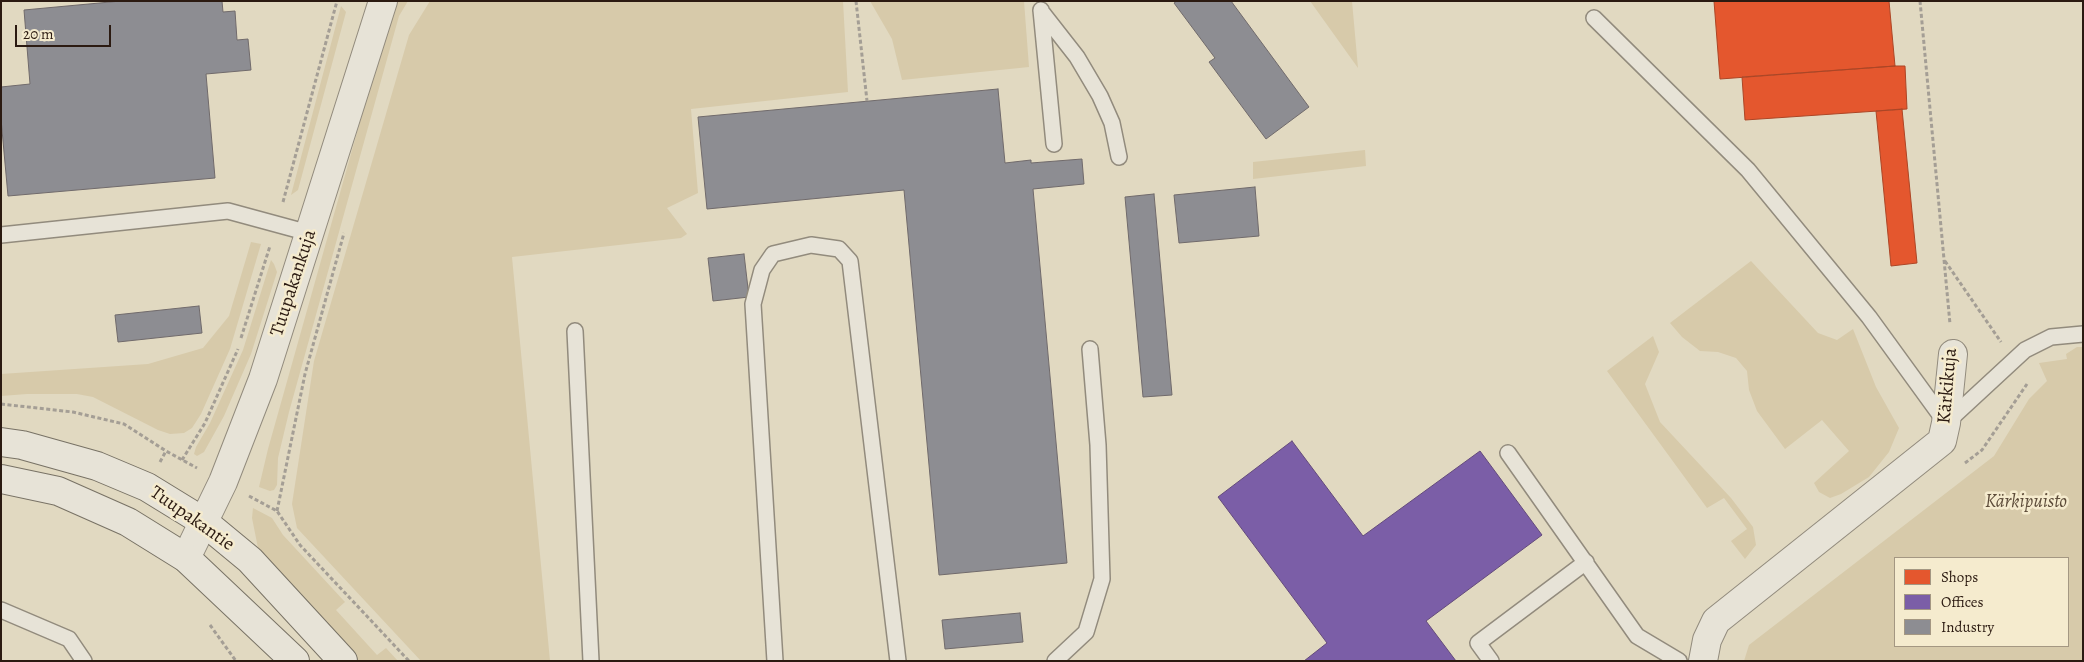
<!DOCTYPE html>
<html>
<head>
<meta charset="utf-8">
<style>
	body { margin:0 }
	#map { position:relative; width:2084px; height:662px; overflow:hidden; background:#e1d9c1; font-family:Alegreya,serif }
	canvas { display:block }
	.frame { position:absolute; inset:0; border:2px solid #2b1a11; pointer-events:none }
	.legend { position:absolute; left:1894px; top:557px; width:175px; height:90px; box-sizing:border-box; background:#f5ebce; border:1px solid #a49782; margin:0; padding:6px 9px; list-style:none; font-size:15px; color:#2b1a11 }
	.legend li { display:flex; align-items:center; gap:10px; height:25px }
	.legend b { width:25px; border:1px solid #a49782 }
	.scale { position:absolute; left:15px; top:25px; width:96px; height:22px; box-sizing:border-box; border:2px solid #2b1a11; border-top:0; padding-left:6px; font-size:15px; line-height:18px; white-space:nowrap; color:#2b1a11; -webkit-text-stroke:4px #f5ebce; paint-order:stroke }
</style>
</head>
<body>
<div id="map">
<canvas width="2084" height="662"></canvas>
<div class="frame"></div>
<ul class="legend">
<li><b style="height:14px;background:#e4572e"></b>Shops</li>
<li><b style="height:14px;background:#7b5ea7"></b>Offices</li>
<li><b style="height:14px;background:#8d8d92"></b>Industry</li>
</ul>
<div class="scale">20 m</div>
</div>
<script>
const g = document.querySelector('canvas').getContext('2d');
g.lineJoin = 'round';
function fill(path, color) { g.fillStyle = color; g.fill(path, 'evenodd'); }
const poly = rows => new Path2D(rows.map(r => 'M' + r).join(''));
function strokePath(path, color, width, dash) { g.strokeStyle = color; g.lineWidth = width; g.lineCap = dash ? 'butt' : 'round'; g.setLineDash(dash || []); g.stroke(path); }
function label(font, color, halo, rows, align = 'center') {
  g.font = font + ' Alegreya,serif'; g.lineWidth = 5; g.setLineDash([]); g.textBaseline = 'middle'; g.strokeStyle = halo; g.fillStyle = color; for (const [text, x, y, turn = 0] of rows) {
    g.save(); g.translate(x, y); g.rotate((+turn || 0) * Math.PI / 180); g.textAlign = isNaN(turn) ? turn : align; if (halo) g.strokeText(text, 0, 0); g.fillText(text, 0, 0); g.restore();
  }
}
fill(poly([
	[394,1,408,1,399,16,289,412,278,458,277,485,274,490,270,491,259,487,268,449],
	[430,1,843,1,848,92,691,109,698,193,667,208,687,234,681,238,512,257,550,661,421,661,297,528,292,504,314,361,409,35],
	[870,1,1024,1,1029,67,902,80,892,39],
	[1310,1,1352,1,1358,68],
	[341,6,346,12,298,190,291,195],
	[1365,150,1366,166,1253,179,1253,162],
	[251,242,261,244,230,349,201,414,192,428,184,433,170,434,158,430,93,397,77,394,27,394,1,396,1,374,148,364,203,348,229,316],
	[271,260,274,264,277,272,251,354,224,416,204,452,197,456,194,454,196,447,210,423,243,350],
	[1751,261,1818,333,1837,340,1853,329,1876,387,1899,428,1889,452,1869,477,1841,494,1830,498,1819,492,1814,483,1849,451,1822,420,1785,449,1757,411,1749,390,1747,371,1736,358,1718,352,1700,351,1682,337,1670,323],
	[1653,336,1659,352,1645,384,1660,422,1731,498,1753,527,1756,545,1745,559,1731,541,1747,529,1724,498,1707,508,1607,371],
	[2077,347,2083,347,2083,661,1744,661,1749,645,1994,456,2029,399,2047,381,2039,363,2067,359,2066,354],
	[1895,558,2068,558,2068,646,1895,646],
	[253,508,272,518,283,535,345,602,336,610,377,655,386,648,398,661,359,661,268,563,258,548,252,518]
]), '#d7caaa');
const shops = poly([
	[1714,1,1889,1,1895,66,1720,79,1714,1],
	[1895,66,1905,66,1907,109,1745,120,1742,77,1895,66],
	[1902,109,1917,263,1891,266,1876,111,1902,109]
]);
fill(shops, '#e4572e');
strokePath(shops, '#ac4525', 1);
const offices = poly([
	[1292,441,1363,536,1480,451,1542,535,1426,621,1456,661,1304,661,1327,643,1218,497,1292,441]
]);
fill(offices, '#7b5ea7');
strokePath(offices, '#634a7a', 1);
const industry = poly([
	[121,1,222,1,223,12,235,11,237,40,248,39,251,70,206,74,215,178,8,196,1,119,1,87,30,84,24,10,121,1],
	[1177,1,1231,1,1309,107,1266,139,1209,62,1215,58,1174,3,1177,1],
	[998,89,1005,163,1031,160,1031,163,1082,159,1082,160,1084,184,1033,189,1067,563,939,575,904,190,707,209,698,117,998,89],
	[1255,187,1259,236,1179,243,1174,195,1255,187],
	[1154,194,1172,395,1143,397,1125,197,1154,194],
	[744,254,749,297,713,301,708,258,744,254],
	[199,306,202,333,118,342,115,315,199,306],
	[1020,613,1023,642,945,649,942,620,1020,613]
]);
fill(industry, '#8d8d92');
strokePath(industry, '#706a6b', 1);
const lane = poly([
	[1041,10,1054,144],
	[1041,11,1077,57,1100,96,1112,123,1119,157],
	[1594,18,1748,170,1869,317,1946,423,2025,350,2051,337,2083,334],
	[1,235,228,211,309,233],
	[575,331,591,661],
	[1508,453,1637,636,1679,661],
	[1,610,69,639,84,661],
	[775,661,753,304,762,270,773,254,811,245,839,249,850,261,898,661],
	[1055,661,1086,632,1102,579,1098,445,1090,349],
	[1491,661,1478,643,1586,562]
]);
const street = poly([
	[186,558,223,482,263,379,383,1],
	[1703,661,1707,640,1716,621,1942,441,1946,423,1953,354]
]);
const secondary = poly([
	[1,442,22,445,97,466,147,487,204,522,250,560,343,661],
	[1,479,58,491,128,522,186,558,295,661]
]);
strokePath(lane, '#928b7d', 18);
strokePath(street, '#928b7d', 30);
strokePath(secondary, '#787265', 30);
strokePath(poly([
	[856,1,867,101],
	[1920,1,1950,324],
	[283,202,337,1],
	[1945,261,2001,342],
	[241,338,270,246],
	[1,404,73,412,124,424,166,451,197,468],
	[182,460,205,423,238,349],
	[160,462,166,451],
	[1965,463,1982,450,2027,384],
	[249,496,277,511,300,545,409,661],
	[277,511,305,374,344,233],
	[210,625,236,661]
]), '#a49e95', 3, [4, 2.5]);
strokePath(lane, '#e7e3d7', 15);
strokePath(street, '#e7e3d7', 28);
strokePath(secondary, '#e7e3d7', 28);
label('19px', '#2b1a11', '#f5ebce', [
	["Tuupakankuja",294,283,-72],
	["Kärkikuja",1948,386,-85],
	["Tuupakantie",192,519,35]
]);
label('italic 19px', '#5c4b39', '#f5ebce', [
	["Kärkipuisto",2026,502]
]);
</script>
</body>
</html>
